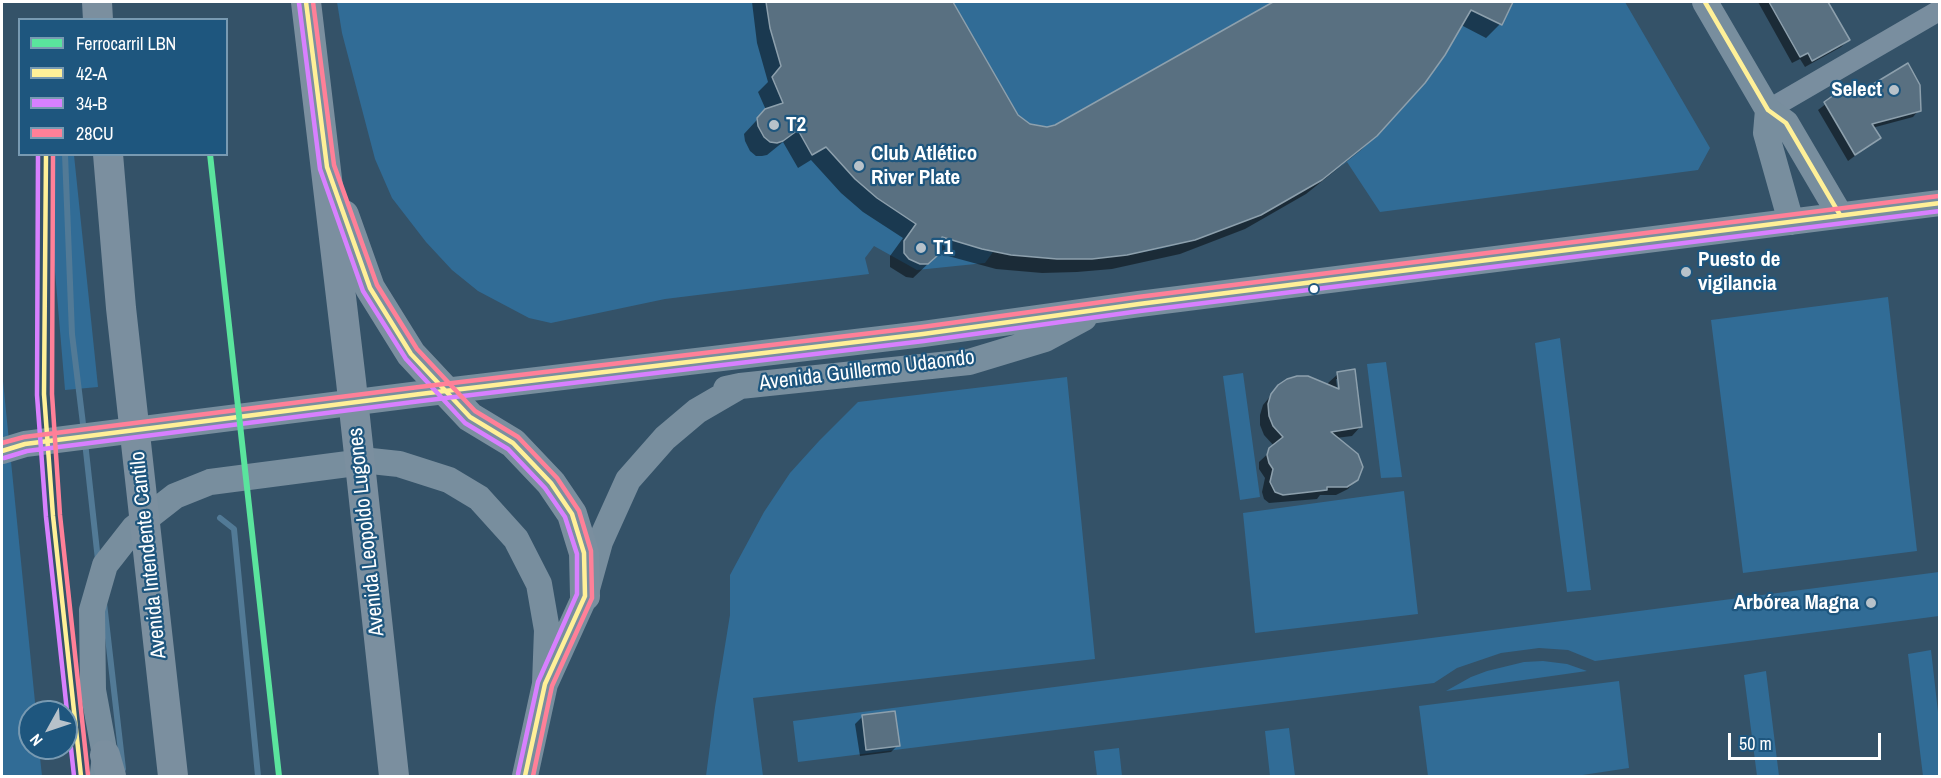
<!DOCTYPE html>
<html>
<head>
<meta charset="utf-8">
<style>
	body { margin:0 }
	#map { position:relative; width:1941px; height:778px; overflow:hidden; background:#345268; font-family:"Archivo Narrow",sans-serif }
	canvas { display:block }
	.frame { position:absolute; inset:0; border:3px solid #fff; pointer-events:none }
	.legend { position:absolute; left:18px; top:18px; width:210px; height:138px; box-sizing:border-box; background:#1e567e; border:2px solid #789ab2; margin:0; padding:8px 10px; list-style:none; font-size:18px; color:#fff }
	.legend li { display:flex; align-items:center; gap:12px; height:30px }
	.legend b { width:30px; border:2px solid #789ab2 }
	.north { position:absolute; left:18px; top:700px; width:60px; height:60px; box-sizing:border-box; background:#1e567e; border:2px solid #789ab2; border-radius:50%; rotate:230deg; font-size:16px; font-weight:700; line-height:24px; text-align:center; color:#fff }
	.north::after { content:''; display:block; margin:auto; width:21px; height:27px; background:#b8c2ca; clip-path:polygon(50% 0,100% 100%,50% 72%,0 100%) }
	.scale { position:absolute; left:1728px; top:733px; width:153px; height:27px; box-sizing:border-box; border:3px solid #fff; border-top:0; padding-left:8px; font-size:18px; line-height:21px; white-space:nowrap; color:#fff; -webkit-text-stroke:4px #1e567e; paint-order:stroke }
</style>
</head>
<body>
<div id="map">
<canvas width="1941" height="778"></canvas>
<div class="frame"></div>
<ul class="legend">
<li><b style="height:8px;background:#5ae49d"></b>Ferrocarril LBN</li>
<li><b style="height:8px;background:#fff098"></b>42-A</li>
<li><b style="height:8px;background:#d880ff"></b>34-B</li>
<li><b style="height:8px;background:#ff8098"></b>28CU</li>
</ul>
<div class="north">N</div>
<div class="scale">50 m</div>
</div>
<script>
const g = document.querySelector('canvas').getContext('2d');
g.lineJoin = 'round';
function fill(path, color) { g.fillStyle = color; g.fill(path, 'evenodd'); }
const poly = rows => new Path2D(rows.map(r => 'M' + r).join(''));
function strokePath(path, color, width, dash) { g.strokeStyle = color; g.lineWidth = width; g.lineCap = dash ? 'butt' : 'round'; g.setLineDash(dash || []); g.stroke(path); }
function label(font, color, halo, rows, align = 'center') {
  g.font = font + ' "Archivo Narrow",sans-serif'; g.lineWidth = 4.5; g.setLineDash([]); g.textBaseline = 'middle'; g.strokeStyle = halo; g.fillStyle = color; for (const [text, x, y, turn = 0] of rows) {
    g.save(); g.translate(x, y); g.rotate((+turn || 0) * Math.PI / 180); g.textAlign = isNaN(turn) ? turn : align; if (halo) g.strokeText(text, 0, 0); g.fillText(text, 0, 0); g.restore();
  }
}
fill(poly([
	[337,2,1625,2,1710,148,1698,170,1380,212,1347,162,1322,180,1261,215,1195,240,1161,249,1127,255,1057,259,993,252,985,263,917,270,874,246,865,258,869,274,665,299,551,323,529,318,478,291,452,270,426,242,392,198,375,159,342,33],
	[54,155,74,155,98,387,65,390,52,236],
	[1888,297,1917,551,1743,573,1711,320],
	[1560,338,1591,590,1567,592,1535,343],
	[1386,362,1402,477,1381,478,1367,364],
	[2,371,36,712,30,712,30,748,39,748,42,776,2,776],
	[1243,373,1260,497,1240,500,1223,376],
	[1067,377,1095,659,753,698,763,776,706,776,715,707,730,615,730,575,764,512,790,473,819,441,858,402],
	[1404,491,1418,614,1255,633,1243,513],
	[1939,572,1939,616,1595,661,1568,650,1539,648,1501,653,1457,668,1434,683,798,762,793,721],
	[1931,650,1939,721,1939,776,1923,776,1908,654],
	[1543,661,1567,664,1587,671,1446,691,1471,677,1487,671,1524,662],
	[1766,671,1779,776,1757,776,1744,675],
	[1619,681,1629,768,1576,776,1428,776,1419,706],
	[1289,728,1295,776,1270,776,1265,731],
	[1119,748,1122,776,1097,776,1094,751]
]), '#316c96');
fill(poly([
	[752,2,952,2,1013,110,1023,121,1036,128,1056,126,1276,2,1511,2,1500,24,1486,38,1461,25,1376,135,1361,150,1306,194,1245,229,1180,254,1112,269,1077,272,1042,273,996,269,937,253,932,260,913,278,906,277,890,267,890,256,903,238,863,212,841,193,811,160,798,168,783,142,767,155,762,156,756,156,750,151,745,141,744,134,766,110,758,92,768,82,757,43],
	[1758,2,1826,2,1848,40,1841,47,1805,67,1800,59,1792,63],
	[1848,87,1855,97,1919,110,1913,117,1872,128,1879,138,1848,161,1818,110],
	[1338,374,1361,426,1352,436,1336,438,1357,479,1348,489,1336,495,1320,495,1317,499,1269,503,1264,499,1262,492,1265,478,1259,469,1259,462,1275,447,1264,435,1260,425,1260,415,1263,405,1279,386,1329,386,1328,383],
	[1336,379,1339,379,1341,396,1338,396],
	[862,717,898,745,891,752,860,756,855,724]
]), '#0007');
strokePath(poly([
	[65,154,72,334,84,432],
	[85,442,98,560],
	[220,518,234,529,258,776],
	[104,603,123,769]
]), '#527a96', 6);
const building = poly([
	[766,2,953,2,1018,115,1030,124,1047,127,1055,125,1273,2,1513,2,1502,25,1471,10,1445,55,1425,83,1377,136,1322,180,1261,215,1195,240,1127,255,1092,259,1057,259,1011,255,982,249,942,237,937,256,928,264,920,264,909,259,904,253,904,241,916,224,877,198,855,179,826,147,812,155,798,130,783,141,777,143,770,142,764,137,758,126,757,118,765,109,783,103,772,77,781,66,770,28,766,2],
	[1769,2,1828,2,1850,40,1812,61,1808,53,1800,57,1769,2],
	[1908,63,1920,85,1921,111,1872,124,1881,138,1855,155,1824,102,1848,85,1855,95,1908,63],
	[1355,369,1362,427,1331,432,1358,454,1363,467,1358,480,1347,487,1327,487,1327,490,1283,495,1275,492,1270,482,1273,469,1269,463,1267,455,1269,448,1283,437,1273,426,1269,416,1268,404,1271,394,1278,385,1287,379,1297,376,1308,376,1339,389,1337,372,1355,369],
	[895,711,900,746,866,750,862,715,895,711]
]);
fill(building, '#597081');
strokePath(building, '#8da0ad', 1.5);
strokePath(poly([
	[1768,110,1940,10]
]), '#798e9f', 21);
strokePath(poly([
	[1705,2,1768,110,1786,123,1840,215],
	[1768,110,1766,133,1791,222],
	[726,389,740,386,969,362,1045,339,1084,318],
	[2,451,25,444,420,394,923,334,1139,304,1940,203],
	[103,773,105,755,93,690,92,610,105,565,134,528,175,496,210,482,371,461,399,464,449,480,479,498,516,539,539,584,547,630,545,684],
	[525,776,545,684,585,596,600,542,628,480,665,438,697,411,740,386]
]), '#788e9e', 26);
strokePath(poly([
	[97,2,98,20],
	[306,2,351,381,394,776],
	[108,154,121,308,173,776],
	[344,215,370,288,411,354,470,417,513,443,551,483,572,514,584,553,585,596],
	[105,755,111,776]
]), '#7b8f9f', 30);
strokePath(poly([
	[306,2,327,167,370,288,411,354,470,417,513,443,551,483,572,514,584,553,585,596,545,684,525,776],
	[1705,2,1768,110,1786,123,1840,215],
	[46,154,44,394,53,516,81,776],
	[2,451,25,444,420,394,923,334,1139,304,1940,203]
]), '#fff098', 4.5);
strokePath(poly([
	[299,3,320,169,363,291,406,359,465,423,508,449,545,488,565,517,577,554,577,594,538,682,518,774],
	[38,154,37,395,46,517,74,776],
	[4,458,27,451,421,401,924,341,1140,311,1940,211]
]), '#d880ff', 4.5);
strokePath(poly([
	[313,2,334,165,377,285,417,349,475,411,518,437,557,478,579,511,591,551,592,598,552,686,533,776],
	[53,154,52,394,60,515,88,775],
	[2,443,24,437,419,387,922,327,1138,297,1939,196]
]), '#ff8098', 4.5);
strokePath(poly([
	[210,154,279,776]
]), '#5ae49d', 6);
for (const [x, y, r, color] of [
	[1894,90,6,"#b8c2ca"],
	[774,125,6,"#b8c2ca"],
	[859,166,6,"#b8c2ca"],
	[921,248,6,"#b8c2ca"],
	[1686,272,6,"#b8c2ca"],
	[1314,289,5,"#fff"],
	[1871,603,6,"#b8c2ca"]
]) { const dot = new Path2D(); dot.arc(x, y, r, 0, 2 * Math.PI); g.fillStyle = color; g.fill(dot); strokePath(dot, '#1e567e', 2); }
label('bold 21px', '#fff', '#1e567e', [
	["Select",1882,90,"right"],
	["T2",786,125],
	["Club Atlético",871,154],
	["River Plate",871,178],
	["T1",933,248],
	["Puesto de",1698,260],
	["vigilancia",1698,284],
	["Arbórea Magna",1859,603,"right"]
], 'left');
label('21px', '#fff', '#1e567e', [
	["Avenida Guillermo Udaondo",867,371,-7],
	["Avenida Leopoldo Lugones",367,532,-96],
	["Avenida Intendente Cantilo",149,555,-96]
]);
</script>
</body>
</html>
